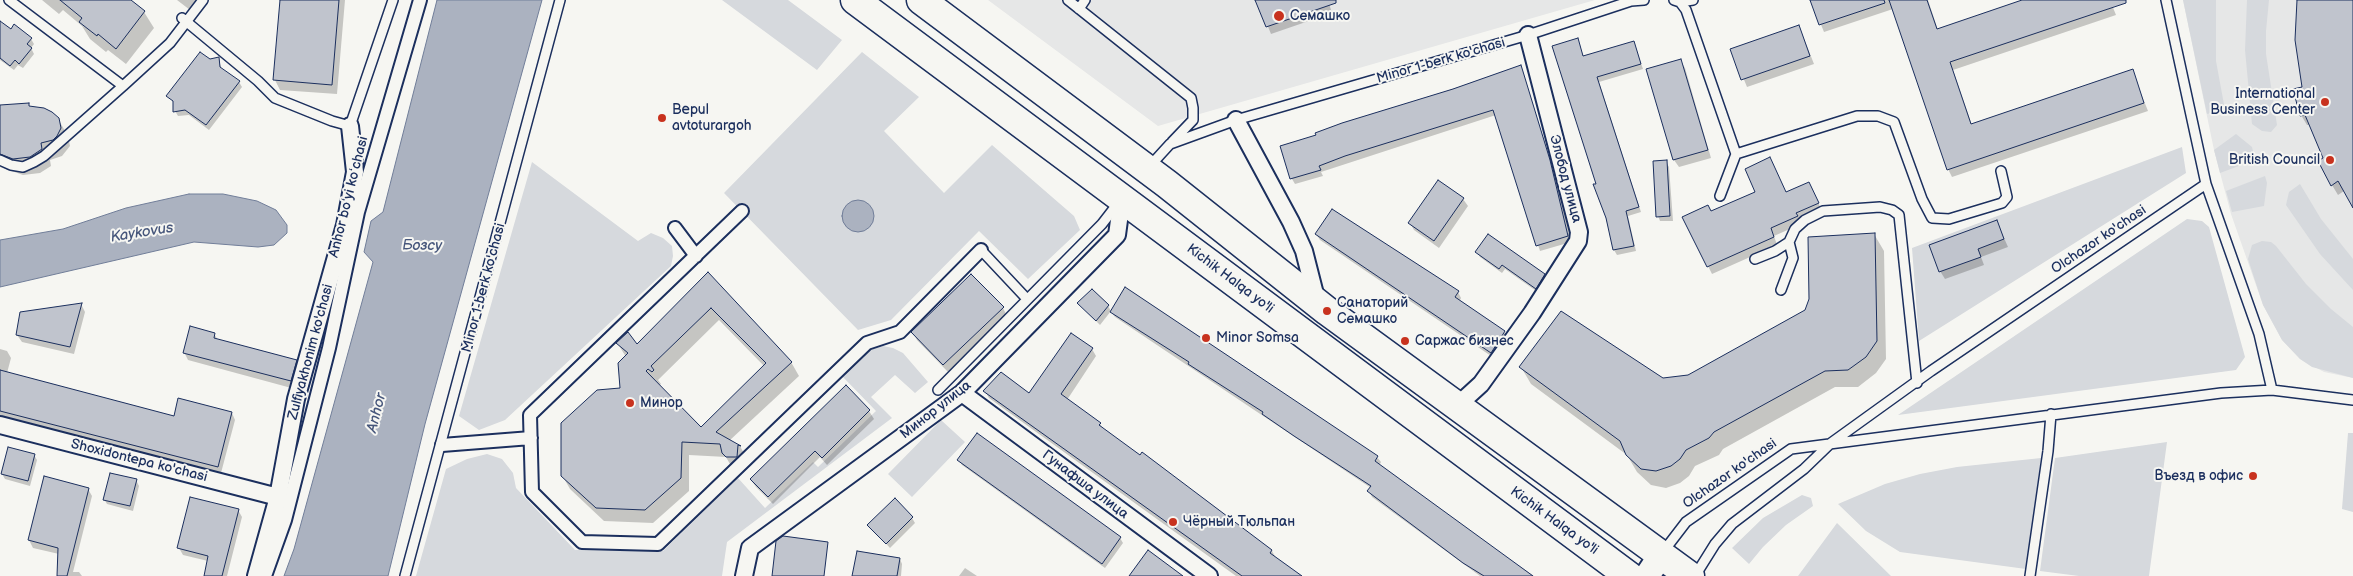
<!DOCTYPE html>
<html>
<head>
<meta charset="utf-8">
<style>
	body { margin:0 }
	canvas { display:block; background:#f6f6f2 }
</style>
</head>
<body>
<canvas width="2353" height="576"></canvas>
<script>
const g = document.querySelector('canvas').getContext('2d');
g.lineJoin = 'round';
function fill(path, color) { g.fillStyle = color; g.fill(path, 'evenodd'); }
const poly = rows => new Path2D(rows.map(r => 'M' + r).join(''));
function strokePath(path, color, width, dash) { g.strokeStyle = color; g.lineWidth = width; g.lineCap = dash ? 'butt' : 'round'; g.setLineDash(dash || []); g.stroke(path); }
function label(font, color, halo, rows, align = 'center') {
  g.font = font + ' "Balsamiq Sans",sans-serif'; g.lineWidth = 4; g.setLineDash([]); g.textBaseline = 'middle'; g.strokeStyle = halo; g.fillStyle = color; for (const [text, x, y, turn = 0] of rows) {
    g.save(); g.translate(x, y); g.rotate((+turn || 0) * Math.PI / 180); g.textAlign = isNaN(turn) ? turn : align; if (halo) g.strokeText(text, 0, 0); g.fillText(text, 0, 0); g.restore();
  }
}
fill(poly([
	[988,0,1595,0,1158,126],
	[2183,0,2353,0,2353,378,2324,372,2300,359,2282,340,2263,305,2231,214,2214,150]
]), '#e6e7e7');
fill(poly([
	[722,0,788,0,842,40,817,70],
	[2183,0,2216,0,2216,61,2225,110,2207,114],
	[2247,0,2269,0,2266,31,2266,54,2277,125,2271,132,2262,131,2252,124,2245,50],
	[862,52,919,97,884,131,944,193,992,145,1074,216,1080,230,1028,279,979,231,891,320,858,330,724,193],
	[2236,134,2252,147,2255,160,2220,173,2214,150],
	[2182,147,2186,173,1919,341,1912,248],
	[532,162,638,241,651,233,663,238,672,246,673,256,671,266,505,420,479,430,459,416],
	[2265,176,2267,183,2264,206,2232,212,2226,191],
	[2300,184,2321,219,2353,259,2353,290,2320,254,2286,205,2289,192],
	[2187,219,2202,221,2209,227,2245,357,2236,370,1898,415],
	[2262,241,2271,242,2276,246,2306,284,2331,309,2353,327,2353,378,2312,367,2300,359,2282,340,2263,305,2248,259,2252,245],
	[883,346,893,348,903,353,928,382,915,393,895,375,871,397,892,418,727,542,722,576,416,576,446,469,467,459,487,454,502,459,513,473,516,488,575,550,663,551,738,478,765,508,813,462,818,467,876,411,842,376,868,351],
	[941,420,965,442,912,497,888,474],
	[2348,433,2353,433,2353,512,2342,509],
	[2167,442,2149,576,2079,576,2040,571,2055,458],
	[2041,458,2026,569,1900,552,1866,531,1838,504,1885,484,1920,474,1957,467],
	[1802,495,1811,498,1813,506,1786,525,1763,547,1749,564,1732,548,1763,518],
	[1837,523,1891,576,1798,576]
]), '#d6d9dd');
const water = poly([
	[437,0,542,0,425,424,388,576,284,576,294,549,373,262,364,252,371,221,383,212,437,0],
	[189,194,223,194,257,201,276,210,287,225,287,233,274,245,258,247,194,242,0,287,0,240,63,229,126,208,189,194],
	'842 216a16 16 0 1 1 32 0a16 16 0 1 1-32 0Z'
]);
fill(water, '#abb2c0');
strokePath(water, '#717e99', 1);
fill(poly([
	[42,0,129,0,144,12,154,28,126,64,108,50,106,52,90,39,82,26,63,10,59,14],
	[177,0,198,0,190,10],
	[281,0,345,0,337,94,280,90,275,80],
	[1257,0,1328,0,1332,13,1271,34],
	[1811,0,1928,0,1938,30,2026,0,2110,0,2116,15,1953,70,1972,125,2132,71,2148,111,1952,177,1948,169,1893,9,1824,32],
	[2298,0,2353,0,2353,204,2344,191,2338,195,2332,185,2324,159,2311,125,2307,125,2301,115,2303,88],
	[1799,26,1814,64,1747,87,1732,50],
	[11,30,31,39,34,44,31,48,34,54,23,68,18,65,14,70,0,60,0,31],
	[1577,39,1584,57,1634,43,1643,69,1599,82,1641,212,1628,216,1636,251,1617,255,1614,250,1597,184],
	[218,58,222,70,239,82,242,87,209,130,189,115,178,116,175,111,175,104,168,96,209,60],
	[1680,60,1685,68,1711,158,1679,167,1674,160,1648,70],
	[1520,66,1553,167,1571,242,1540,251,1496,115,1321,172,1323,176,1295,184,1292,179,1282,147],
	[28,104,30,107,58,119,68,136,70,146,62,156,50,160,51,166,40,173,23,175,0,167,0,107],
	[1666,162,1669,167,1673,221,1660,221,1658,216],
	[1813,191,1822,211,1801,224,1774,236,1777,245,1712,274,1684,218,1787,193],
	[1463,199,1468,206,1439,248,1414,230,1410,223],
	[1997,222,2008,247,1981,257,1984,265,1945,279,1940,271],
	[1316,234,1458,292,1461,298,1459,302,1504,332,1508,338,1494,358,1320,240],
	[1874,234,1884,251,1886,359,1876,373,1858,387,1835,387,1723,449,1719,455,1695,466,1689,476,1680,483,1666,488,1651,485,1637,472,1627,455,1531,384,1521,367,1663,380,1688,376,1806,311],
	[1477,252,1544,274,1547,280,1539,293,1505,269,1502,273,1480,257],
	[708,274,791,362,799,376,729,441,740,446,747,459,731,466,726,457,689,455,689,491,653,523,604,521,570,489,562,475,621,390,626,357,618,344,637,346],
	[719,320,764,366,701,428,659,386,661,384,658,380],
	[1078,303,1108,306,1111,311,1100,325],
	[81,304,85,312,74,354,22,342,17,335],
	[1003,308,1007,316,948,372,917,340,913,332],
	[1111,312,1377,457,1381,462,1379,466,1517,567,1518,565,1534,576,1480,576,1372,497,1369,491,1371,488,1115,317],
	[214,334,218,340,296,361,300,369,295,389,188,360,184,352],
	[0,349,7,351,11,358,7,373,175,417,232,413,235,420,221,473,0,416],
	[1092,349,1096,356,1067,400,1100,424,1104,430,1272,551,1276,558,1301,576,1236,576,989,398,985,391,1029,395],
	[846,387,869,411,874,419,827,465,820,457,773,504,756,487,751,480],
	[34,455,37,460,30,486,5,479,2,474],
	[959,460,1120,538,1123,543,1105,568,962,465],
	[136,480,139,486,133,511,107,504,104,499],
	[88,489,92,496,73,572,79,572,82,576,59,576,59,554,33,548,29,540],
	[238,510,242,517,227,576,205,576,208,561,183,555,179,548],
	[912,518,915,523,890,548,869,525],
	[900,559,902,564,901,576,855,576],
	[965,568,977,576,959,576]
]), '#0003');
const building = poly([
	[60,0,131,0,145,11,116,49,98,34,97,36,79,22,82,18,60,0],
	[280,0,339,0,332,85,273,80,280,0],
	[1255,0,1336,0,1336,3,1266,27,1255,0],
	[1810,0,1884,0,1885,3,1819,25,1810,0],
	[1889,0,1927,0,1937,29,2022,0,2126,0,2126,3,1950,62,1971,124,2133,69,2144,103,1947,170,1889,0],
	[2297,0,2353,0,2353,208,2338,181,2331,186,2318,161,2323,158,2305,115,2300,116,2293,89,2302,87,2295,40,2297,0],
	[0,21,11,29,14,24,32,38,27,44,32,48,19,64,15,60,10,66,0,58,0,21],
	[1799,25,1810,56,1741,80,1730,49,1799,25],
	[1578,38,1583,56,1634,41,1641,64,1597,77,1639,207,1626,211,1634,246,1613,250,1606,218,1593,184,1596,184,1552,46,1578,38],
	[200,52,210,59,219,57,220,67,240,81,206,125,185,110,173,112,173,101,166,96,200,52],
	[1681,59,1708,150,1673,160,1646,69,1681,59],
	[1521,65,1550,160,1568,236,1536,246,1493,110,1345,156,1319,166,1321,170,1290,179,1280,146,1316,135,1315,133,1342,123,1453,89,1521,65],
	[29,103,29,106,44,108,52,112,59,118,61,128,57,136,53,140,41,143,42,149,30,157,13,159,0,154,0,105,29,103],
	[1770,157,1786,192,1809,182,1819,203,1796,213,1798,216,1771,228,1774,237,1707,267,1682,217,1708,205,1711,211,1755,192,1745,169,1770,157],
	[1667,160,1670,216,1656,217,1653,161,1667,160],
	[1438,180,1464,198,1434,241,1408,223,1438,180],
	[1332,209,1459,291,1455,297,1505,331,1491,353,1315,234,1332,209],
	[1997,220,2004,239,1978,249,1981,257,1939,272,1929,245,1997,220],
	[1875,233,1877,341,1866,357,1848,370,1825,371,1714,432,1709,438,1686,450,1680,459,1671,466,1656,471,1641,469,1626,455,1620,441,1519,367,1561,311,1663,378,1688,375,1805,310,1809,299,1808,237,1875,233],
	[1488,234,1545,274,1536,289,1502,265,1499,269,1475,252,1488,234],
	[708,272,792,362,716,432,741,446,738,445,737,457,726,457,722,453,720,444,682,442,681,478,645,510,596,508,561,476,561,423,597,390,620,388,618,363,628,353,616,343,628,332,637,344,708,272],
	[711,308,766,363,701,427,646,371,648,369,652,372,654,370,651,366,711,308],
	[971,274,1004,307,943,365,911,332,971,274],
	[1125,287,1378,456,1375,461,1533,576,1484,576,1463,563,1367,491,1371,486,1294,436,1262,414,1263,412,1188,364,1189,362,1110,312,1125,287],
	[1092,289,1109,305,1096,321,1077,303,1092,289],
	[82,303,70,347,16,335,20,312,82,303],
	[190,326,215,333,214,338,297,360,291,381,183,353,190,326],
	[1071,333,1093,348,1061,394,1101,423,1099,425,1140,455,1142,452,1272,550,1270,553,1302,576,1242,576,983,391,1001,372,1029,393,1071,333],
	[0,370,174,416,178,398,232,412,218,467,0,411,0,370],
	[846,385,870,410,822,458,815,451,768,497,750,479,846,385],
	[977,433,1121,537,1102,564,957,460,977,433],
	[8,447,35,454,28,481,1,474,8,447],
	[110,473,137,479,130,506,103,500,110,473],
	[44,476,89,488,67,576,57,576,58,548,28,540,44,476],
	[190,497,239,509,222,576,204,576,208,556,177,548,190,497],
	[895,498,913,517,886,544,867,525,895,498],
	[783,536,828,542,824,576,772,576,776,541,783,536],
	[1148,550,1183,576,1129,576,1148,550],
	[857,551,900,558,897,576,852,576,857,551]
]);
fill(building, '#c0c4cd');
strokePath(building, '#1b2f5e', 1);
const service = poly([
	[9,0,123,86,170,43,203,0],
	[1068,0,1191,98,1193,108,1193,120,1172,142],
	[1674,0,1680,2,1686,10,1736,154,1720,196],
	[2166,0,2206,184,2259,334,2272,390],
	[1680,2,1693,0],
	[1079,9,1085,0],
	[182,18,258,81,275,98,332,121,350,126,393,0],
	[1736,154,1857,116,1878,116,1894,122,1922,199,1932,218,1949,219,2002,203,2007,197,2001,171],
	[0,160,11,165,23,167,34,162,44,156,123,86],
	[1149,167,1170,144,1236,120,1528,35,1631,1,1644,0],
	[981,250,1027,299],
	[1755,259,1775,251,1789,242,1795,229,1805,220,1823,211,1880,207,1892,210,1899,215,1917,383],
	[1781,290,1793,258,1789,242],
	[938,390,1102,224,1119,202],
	[1663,552,1686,522,1791,449,2221,393,2272,390,2353,400],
	[405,576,560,0],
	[1695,576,1715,544,1732,524,1804,469,1831,443,1931,371,2206,184],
	[2030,576,2048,451,2051,414]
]);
const pedestrian = poly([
	[742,211,530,415,532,492,582,542,658,544,867,343,900,332,981,250],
	[675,228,696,256],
	[442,445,531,438],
	[265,576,285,520,329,348,358,212,420,0]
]);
const minor = poly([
	[1236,120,1291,222,1304,251,1317,302],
	[962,393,1209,576],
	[1458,405,1481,384,1532,313,1578,241,1579,232,1528,35],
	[0,425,278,497],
	[256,576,278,497,296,399,345,225,355,172,350,126],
	[744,576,750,548,962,393,1117,235,1122,198]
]);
const secondary = poly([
	[1647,576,1661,555]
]);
const trunk = poly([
	[855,0,1629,576],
	[921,0,1167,184,1327,311,1690,576]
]);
strokePath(service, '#1b2f5e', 12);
strokePath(pedestrian, '#1b2f5e', 16);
strokePath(minor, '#1b2f5e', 20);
strokePath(secondary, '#1b2f5e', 28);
strokePath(trunk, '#1b2f5e', 31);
strokePath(service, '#f6f6f2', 9);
strokePath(pedestrian, '#f6f6f2', 12);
strokePath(minor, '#f6f6f2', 16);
strokePath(secondary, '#f6f6f2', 24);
strokePath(trunk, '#f6f6f2', 28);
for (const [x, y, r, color] of [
	[1279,16,6,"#c8321e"],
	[2325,102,5,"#c8321e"],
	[662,118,5,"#c8321e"],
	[2330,160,5,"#c8321e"],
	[1327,311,5,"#c8321e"],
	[1206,338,5,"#c8321e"],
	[1405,341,5,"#c8321e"],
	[630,403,5,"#c8321e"],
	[2253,476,5,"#c8321e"],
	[1173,522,5,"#c8321e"]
]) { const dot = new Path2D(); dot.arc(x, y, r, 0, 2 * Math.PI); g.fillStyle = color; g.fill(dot); strokePath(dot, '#f6f6f2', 2); }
label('14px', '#1b2f5e', '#f6f6f2', [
	["Семашко",1290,16],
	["International",2315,94,"right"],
	["Business Center",2315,110,"right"],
	["Bepul",672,110],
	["avtoturargoh",672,126],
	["British Council",2320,160,"right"],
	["Санаторий",1337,303],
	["Семашко",1337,319],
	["Minor Somsa",1216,338],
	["Саржас бизнес",1415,341],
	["Минор",640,403],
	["Въезд в офис",2243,476,"right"],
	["Чёрный Тюльпан",1183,522]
], 'left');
label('14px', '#1b2f5e', '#f6f6f2', [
	["Minor 1-berk ko'chasi",1441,61,-16],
	["Элобод улица",1565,179,75],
	["Anhor boʻyi koʻchasi",349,197,-76],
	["Olchazor ko'chasi",2099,240,-34],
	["Kichik Halqa yo'li",1230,279,37],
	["Minor 1-berk ko'chasi",484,288,-75],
	["Zulfiyakhonim ko'chasi",311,352,-75],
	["Минор улица",936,410,-38],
	["Shoxidontepa ko'chasi",139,461,14],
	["Olchazor ko'chasi",1730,474,-35],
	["Гунафша улица",1085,485,37],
	["Kichik Halqa yo'li",1554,521,36]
]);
label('italic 15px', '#46567b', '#f6f6f2', [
	["Kaykovus",142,233,-9],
	["Бозсу",422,246],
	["Anhor",377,413,-76]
]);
</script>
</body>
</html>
